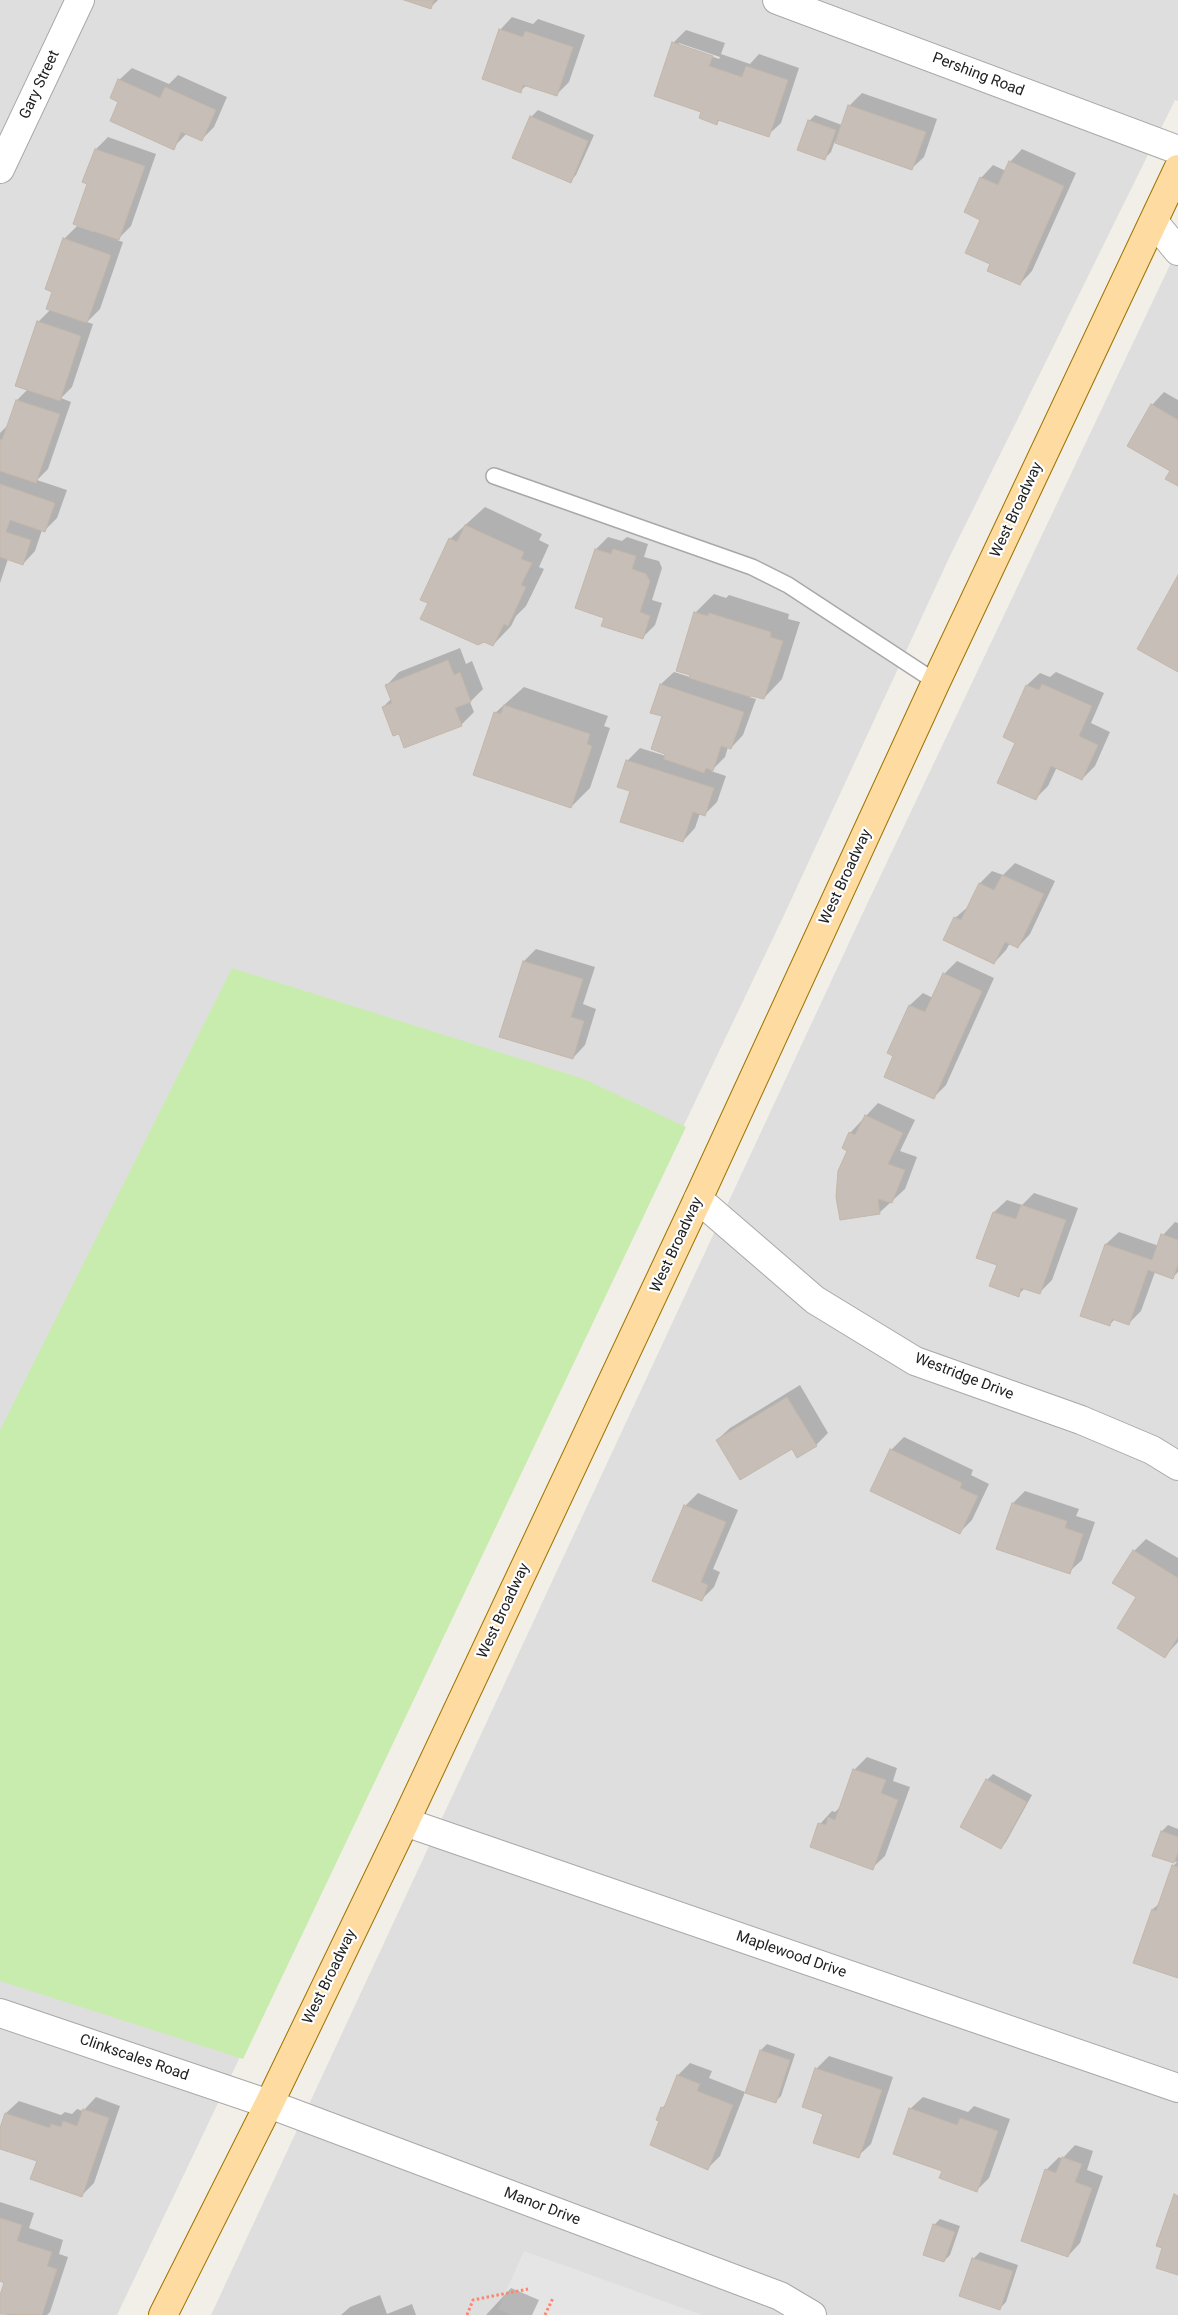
<!DOCTYPE html>
<html>
<head>
<meta charset="utf-8">
<style>
	body { margin:0 }
	canvas { display:block; background:#f2efe8 }
</style>
</head>
<body>
<canvas width="1178" height="2315"></canvas>
<script>
const g = document.querySelector('canvas').getContext('2d');
g.lineJoin = 'round';
function fill(path, color) { g.fillStyle = color; g.fill(path, 'evenodd'); }
const poly = rows => new Path2D(rows.map(r => 'M' + r).join(''));
function strokePath(path, color, width, dash) { g.strokeStyle = color; g.lineWidth = width; g.lineCap = dash ? 'butt' : 'round'; g.setLineDash(dash || []); g.stroke(path); }
function label(font, color, halo, rows, align = 'center') {
  g.font = font + ' Roboto,sans-serif'; g.lineWidth = 4.5; g.setLineDash([]); g.textBaseline = 'middle'; g.strokeStyle = halo; g.fillStyle = color; for (const [text, x, y, turn = 0] of rows) {
    g.save(); g.translate(x, y); g.rotate((+turn || 0) * Math.PI / 180); g.textAlign = isNaN(turn) ? turn : align; if (halo) g.strokeText(text, 0, 0); g.fillText(text, 0, 0); g.restore();
  }
}
fill(poly([
	[0,0,1178,0,1178,101,1175,100,950,556,785,913,117,2315,0,2315],
	[1178,248,1178,2315,211,2315,860,919]
]), '#dfdede');
fill(poly([
	[232,968,584,1079,686,1127,243,2059,0,1981,0,1430]
]), '#c8ecae');
fill(poly([
	[524,2251,702,2315,511,2315,498,2309]
]), '#e5e5e5');
fill(poly([
	[408,0,438,0,430,8],
	[512,17,533,24,538,19,585,35,569,82,556,95,527,85,520,91,500,30],
	[686,30,725,43,721,54,750,64,759,54,799,68,781,123,768,135,721,119,717,123,703,111,673,43],
	[679,43,720,57,719,59,679,45],
	[132,68,169,84,178,75,227,97,214,127,202,139,187,133,173,148,120,102,119,80],
	[862,93,937,119,924,157,911,169,835,141,831,152,825,158,809,121,815,115,842,125,850,105],
	[538,110,594,135,576,175,570,181,514,157,532,116],
	[108,137,156,154,131,226,117,240,123,242,100,309,87,322,93,324,72,387,61,398,71,402,48,469,37,480,67,490,57,518,45,530,42,530,35,551,23,564,8,559,0,583,0,433,8,425,17,400,28,389,38,322,51,309,64,239,77,226,94,232,89,184,84,182,96,149],
	[1022,149,1076,173,1032,271,1020,284,991,264,982,219,981,178,993,165,1006,171,1010,162],
	[1164,392,1178,400,1178,485,1152,405],
	[485,507,542,534,539,540,549,545,539,567,544,569,526,606,516,616,511,626,493,645,429,603,450,539],
	[608,537,622,541,627,537,648,544,644,557,659,561,662,568,652,600,662,603,655,625,642,638,605,617,596,549],
	[714,594,726,598,729,595,789,614,788,619,800,622,782,679,764,698,752,695,749,697,756,699,743,735,731,748,728,747,725,757,711,771,726,776,717,802,705,814,700,813,695,828,683,841,632,790,627,761,640,748,666,756,664,716,652,712,661,684,674,672,690,677,695,613],
	[460,648,466,664,472,661,483,689,470,702,474,712,462,724,405,747,399,733,383,707,392,698,387,685,399,672],
	[1056,672,1104,693,1091,723,1110,732,1095,766,1082,779,1057,767,1048,786,1035,799,1016,742,1005,737,1027,685,1040,673,1050,677],
	[524,687,608,716,604,726,610,728,590,788,571,807,495,713],
	[1015,863,1055,881,1030,934,1018,947,1010,943,1006,950,994,963,955,918,969,906,980,883,992,871,1003,875],
	[536,949,595,967,583,1004,596,1009,585,1045,573,1058,524,961],
	[957,961,994,978,946,1085,933,1098,895,1056,889,1053,910,1005,923,993,933,998,944,974],
	[878,1103,915,1120,900,1151,917,1157,905,1189,879,1213,848,1150,850,1133],
	[1034,1193,1078,1208,1052,1280,1039,1293,1025,1288,1018,1295,998,1264,978,1257,994,1212,1007,1200,1022,1205],
	[1175,1222,1178,1223,1178,1272,1172,1278,1155,1272,1141,1311,1128,1324,1115,1319,1109,1325,1082,1315,1106,1244,1119,1232,1159,1246,1163,1235],
	[800,1385,828,1433,816,1445,792,1447,717,1440,730,1428],
	[904,1437,973,1470,971,1475,989,1484,972,1520,960,1532,891,1450],
	[1025,1491,1079,1509,1076,1516,1095,1522,1082,1560,1069,1572,1013,1503],
	[698,1493,738,1510,713,1569,720,1572,714,1587,701,1600,685,1506],
	[1146,1539,1178,1558,1178,1642,1165,1656,1138,1597,1134,1551],
	[867,1757,897,1768,893,1781,910,1787,885,1856,872,1868,820,1824,832,1811,835,1812,841,1806,855,1769],
	[993,1774,1032,1795,1006,1842,1000,1848,987,1780],
	[1168,1825,1178,1829,1178,1977,1135,1962,1153,1909,1161,1902,1173,1866,1177,1862,1154,1855,1162,1831],
	[767,2044,795,2054,781,2096,775,2102,761,2050],
	[829,2056,893,2077,871,2144,858,2156,825,2113,816,2069],
	[690,2063,712,2071,709,2078,745,2092,720,2156,708,2168,676,2156,661,2120,662,2108,667,2103,678,2075],
	[96,2097,120,2106,94,2183,81,2196,38,2161,0,2147,0,2132,6,2113,19,2101,61,2115,65,2112,72,2114,77,2109,83,2111],
	[923,2097,968,2112,974,2106,1010,2119,989,2178,977,2190,943,2171,910,2109],
	[1075,2145,1093,2151,1087,2170,1103,2176,1080,2243,1068,2256,1046,2170,1059,2157,1062,2159],
	[0,2202,34,2213,29,2228,63,2240,59,2254,68,2257,50,2312,47,2315,8,2315,0,2312,0,2299,6,2282,0,2280],
	[940,2219,960,2226,950,2255,944,2261,934,2225],
	[980,2252,1018,2265,1006,2302,1000,2308,961,2295,974,2258],
	[511,2288,539,2300,532,2315,486,2315],
	[380,2295,387,2314,412,2304,416,2315,341,2315,350,2307]
]), '#0003');
const building = poly([
	[404,0,434,0,431,9,404,0],
	[499,29,523,37,525,31,573,47,557,96,523,85,521,93,482,79,499,29],
	[672,42,713,56,709,66,742,77,746,66,788,80,769,137,718,120,717,125,699,118,701,112,654,96,672,42],
	[118,79,160,98,165,87,216,110,202,141,181,132,174,150,110,121,118,102,110,98,118,79],
	[848,105,926,132,912,170,835,143,848,105],
	[530,116,588,141,571,183,512,158,530,116],
	[808,120,836,130,825,160,797,150,808,120],
	[95,149,145,166,119,240,73,224,87,184,82,182,95,149],
	[1009,161,1064,186,1020,285,987,271,990,264,965,253,980,220,964,212,980,177,998,185,1009,161],
	[63,238,111,255,87,323,46,309,52,292,45,289,63,238],
	[37,321,81,336,60,401,15,386,37,321],
	[16,400,60,414,36,483,0,471,0,439,2,440,16,400],
	[1151,404,1178,420,1178,486,1165,479,1170,471,1127,446,1151,404],
	[0,484,55,503,45,532,10,520,6,532,31,540,23,565,0,557,0,484],
	[465,525,524,552,521,559,532,563,521,585,526,587,508,626,504,624,493,646,484,642,478,645,420,619,428,603,420,600,449,538,457,542,465,525],
	[595,549,611,554,613,549,636,556,632,569,646,574,650,581,640,612,650,616,643,639,601,626,604,618,575,608,595,549],
	[1178,575,1178,672,1137,649,1178,575],
	[694,612,708,616,709,613,771,632,770,637,783,641,764,699,751,696,750,697,689,678,690,675,676,671,694,612],
	[448,660,454,675,460,672,471,702,455,708,462,726,404,748,399,734,393,736,382,707,392,703,385,685,448,660],
	[660,684,744,712,731,749,721,746,713,771,706,768,704,773,664,759,665,754,651,749,662,716,650,713,660,684],
	[1042,684,1092,706,1079,736,1098,745,1082,780,1051,766,1036,800,997,783,1015,743,1003,737,1026,685,1039,690,1042,684],
	[504,705,590,734,587,744,592,746,571,808,473,775,494,712,501,714,504,705],
	[626,760,714,788,705,816,693,812,683,842,620,822,630,791,617,787,626,760],
	[1002,875,1044,894,1018,948,1005,942,994,964,943,940,954,917,961,920,979,883,994,890,1002,875],
	[523,961,583,979,571,1017,584,1021,573,1059,499,1037,523,961],
	[943,973,982,991,934,1099,884,1077,893,1056,887,1053,909,1005,925,1012,943,973],
	[865,1115,903,1133,888,1164,905,1170,892,1203,878,1199,880,1214,840,1220,836,1197,838,1171,847,1151,842,1148,849,1132,855,1135,865,1115],
	[1021,1205,1066,1220,1040,1294,1021,1288,1019,1297,989,1286,997,1265,976,1258,993,1212,1016,1219,1021,1205],
	[1161,1234,1178,1240,1178,1264,1173,1279,1148,1270,1129,1325,1112,1319,1110,1326,1080,1316,1105,1244,1152,1260,1161,1234],
	[787,1397,817,1446,797,1458,792,1449,740,1480,716,1440,787,1397],
	[890,1449,962,1483,960,1488,978,1496,960,1534,870,1491,890,1449],
	[1012,1503,1067,1521,1065,1528,1083,1534,1070,1574,996,1549,1012,1503],
	[684,1505,726,1522,701,1582,708,1585,702,1601,652,1581,684,1505],
	[1133,1550,1178,1578,1178,1637,1165,1658,1117,1628,1136,1597,1112,1583,1133,1550],
	[853,1769,886,1780,881,1793,898,1800,873,1870,810,1847,818,1823,826,1825,828,1817,835,1820,853,1769],
	[986,1779,1027,1802,1001,1849,960,1827,986,1779],
	[1161,1831,1178,1837,1178,1852,1174,1863,1152,1856,1161,1831],
	[1172,1865,1178,1867,1178,1978,1133,1963,1152,1909,1156,1911,1172,1865],
	[760,2050,790,2060,776,2103,745,2093,760,2050],
	[815,2068,882,2090,859,2158,813,2143,823,2114,802,2107,815,2068],
	[677,2075,700,2084,697,2091,733,2105,708,2170,650,2145,659,2121,656,2120,661,2107,664,2108,677,2075],
	[909,2108,957,2125,960,2118,998,2131,977,2192,939,2178,942,2171,893,2154,909,2108],
	[83,2109,109,2118,82,2197,30,2179,37,2161,0,2149,0,2128,5,2113,50,2128,51,2124,61,2127,63,2121,77,2126,83,2109],
	[1062,2157,1082,2164,1075,2182,1092,2188,1068,2257,1021,2241,1045,2169,1056,2173,1062,2157],
	[1174,2194,1178,2196,1178,2275,1156,2268,1162,2248,1156,2246,1174,2194],
	[0,2218,22,2225,17,2241,52,2252,47,2266,57,2269,42,2315,0,2314,0,2295,4,2283,0,2281,0,2218],
	[933,2224,955,2232,944,2262,923,2255,933,2224],
	[972,2258,1013,2271,1000,2310,959,2296,972,2258]
]);
fill(building, '#c7beb7');
strokePath(building, '#c4b7aa', 1);
const service = poly([
	[494,476,752,567,788,585,936,682]
]);
const minor = poly([
	[777,0,1178,150],
	[0,169,80,0],
	[1154,222,1178,251],
	[698,1199,815,1300,915,1361,1081,1420,1152,1450,1178,1466],
	[405,1822,1178,2088],
	[0,2013,269,2104,780,2296,812,2315]
]);
const primary = poly([
	[163,2315,269,2104,405,1822,698,1199,936,682,1178,169]
]);
strokePath(service, '#a8a8a8', 18);
strokePath(minor, '#a8a8a8', 30);
strokePath(primary, '#9e7400', 30);
strokePath(poly([
	[467,2315,473,2300,528,2289],
	[545,2315,553,2298]
]), '#fc866e', 3, [2.5, 2.5]);
strokePath(service, '#fff', 15);
strokePath(minor, '#fff', 28);
strokePath(primary, '#fddba1', 28);
label('15px', '#212121', '#fff', [
	["Pershing Road",978,75,21],
	["Gary Street",40,85,-65],
	["West Broadway",1017,510,-65],
	["West Broadway",846,877,-65],
	["West Broadway",677,1245,-65],
	["Westridge Drive",964,1377,21],
	["West Broadway",504,1611,-65],
	["Maplewood Drive",791,1955,19],
	["West Broadway",330,1977,-64],
	["Clinkscales Road",134,2058,19],
	["Manor Drive",542,2207,21]
]);
</script>
</body>
</html>
